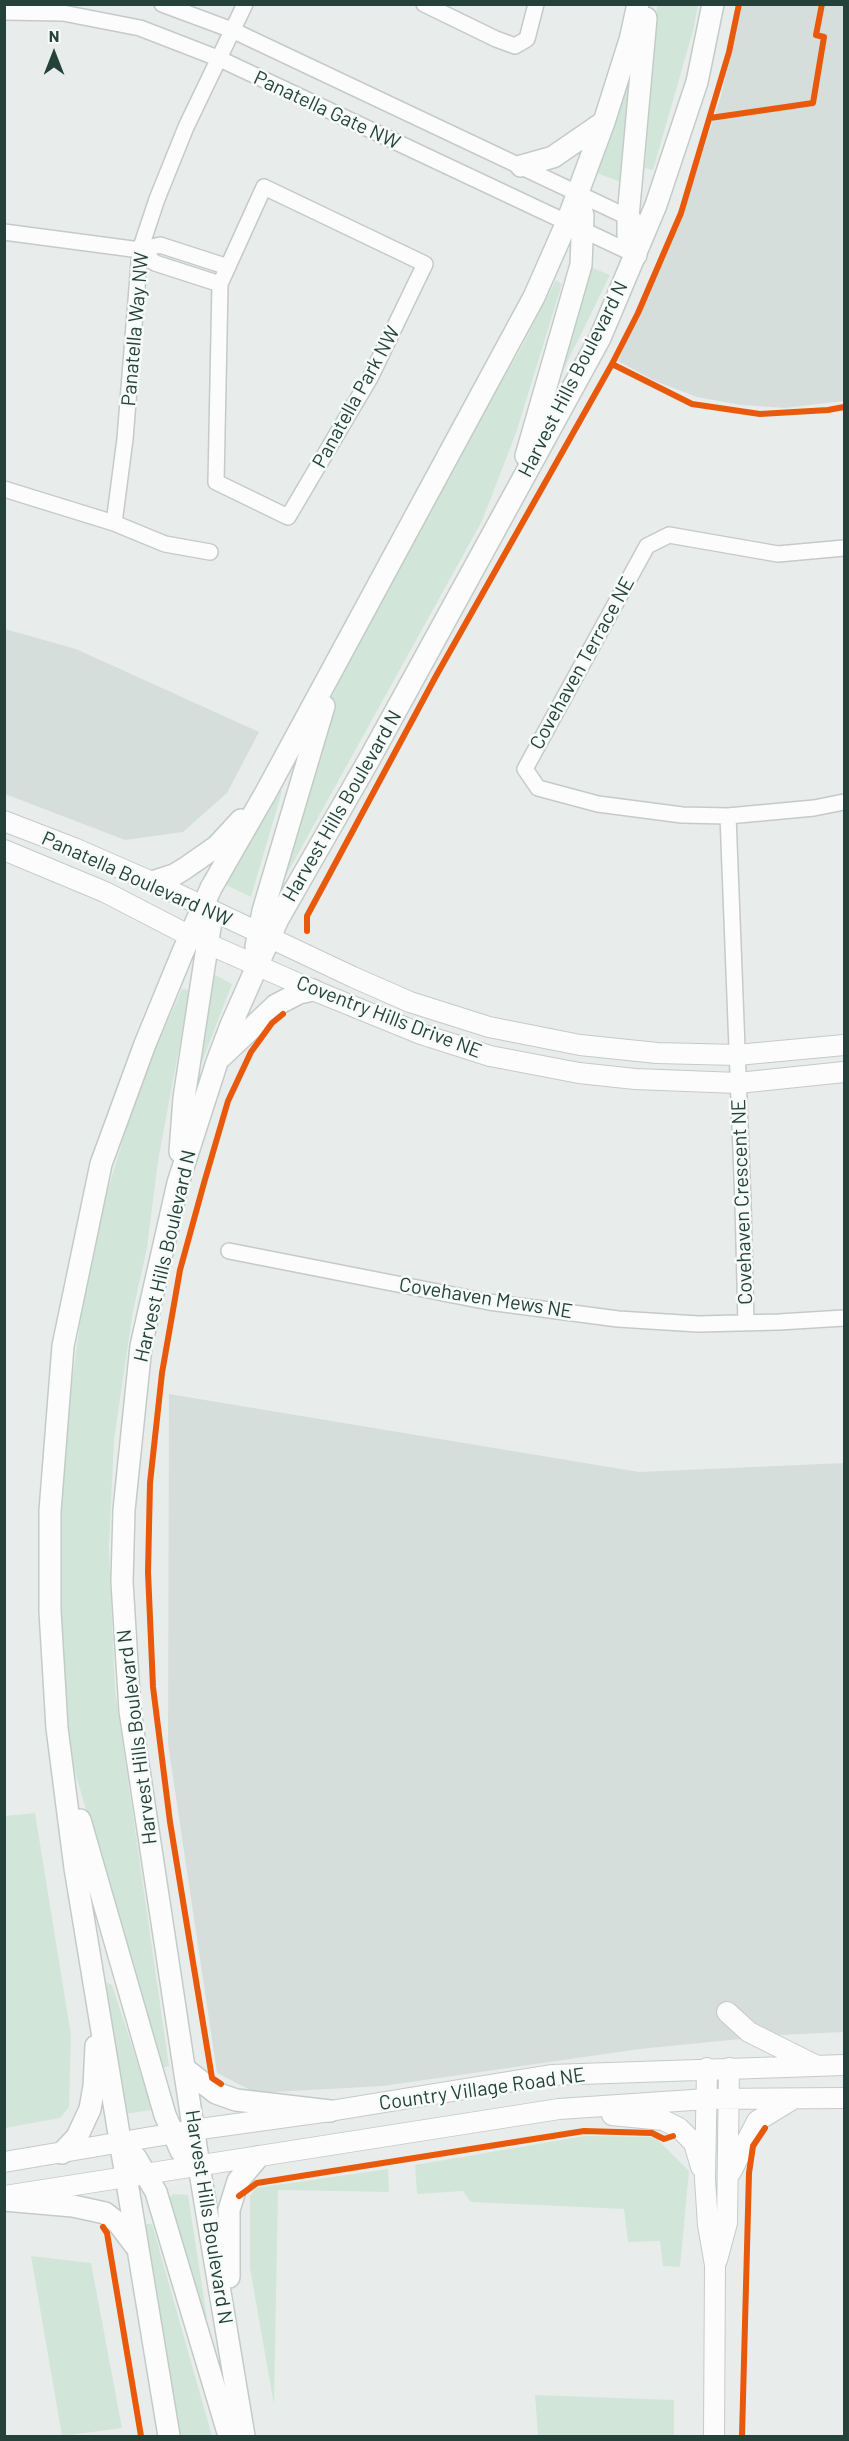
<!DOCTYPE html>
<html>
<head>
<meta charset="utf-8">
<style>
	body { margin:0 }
	#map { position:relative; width:849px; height:2441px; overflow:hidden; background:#e8edeb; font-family:Barlow,sans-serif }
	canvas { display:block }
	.frame { position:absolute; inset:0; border:6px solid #24423a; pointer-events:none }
	.north { position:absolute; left:24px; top:24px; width:60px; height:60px; -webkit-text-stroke:4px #f7fbf9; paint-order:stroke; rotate:0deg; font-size:16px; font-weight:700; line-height:24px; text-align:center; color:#24423a }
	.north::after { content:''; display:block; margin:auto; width:21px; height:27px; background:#24423a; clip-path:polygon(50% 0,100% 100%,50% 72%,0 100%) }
</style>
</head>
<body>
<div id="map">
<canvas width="849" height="2441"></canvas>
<div class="frame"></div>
<div class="north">N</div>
</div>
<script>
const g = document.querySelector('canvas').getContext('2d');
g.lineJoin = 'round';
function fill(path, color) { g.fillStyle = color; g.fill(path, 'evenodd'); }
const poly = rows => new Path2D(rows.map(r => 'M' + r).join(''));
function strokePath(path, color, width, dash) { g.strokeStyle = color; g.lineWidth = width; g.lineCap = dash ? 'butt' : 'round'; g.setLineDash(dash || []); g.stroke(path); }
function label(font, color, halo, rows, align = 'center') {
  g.font = font + ' Barlow,sans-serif'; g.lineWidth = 5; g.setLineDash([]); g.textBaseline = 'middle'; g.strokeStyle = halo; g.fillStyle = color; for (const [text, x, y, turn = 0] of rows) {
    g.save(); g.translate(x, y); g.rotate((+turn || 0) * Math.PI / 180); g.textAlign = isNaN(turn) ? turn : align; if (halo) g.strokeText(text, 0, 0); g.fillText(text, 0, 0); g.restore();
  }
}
fill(poly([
	[742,5,844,5,844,401,785,408,741,405,697,397,655,381,618,361,683,211,721,96],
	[5,629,76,649,259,732,227,793,183,832,125,840,5,794],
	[169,1394,639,1472,844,1463,844,2032,780,2035,640,2049,383,2086,256,2093,217,2073,168,1744]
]), '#d6dedb');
fill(poly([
	[657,5,698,5,693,31,653,170,645,168],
	[628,86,633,90,626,184,597,173],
	[588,266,610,275,558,381],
	[556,280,562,284,537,365,516,433,482,521,284,879,278,875,331,699,350,657,467,441,521,348],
	[276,788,282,791,251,897,224,884],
	[210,972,232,984,202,1062,195,1057],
	[182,989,190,990,158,1161,147,1248,133,1311,114,1440,109,1547,115,1690,169,2066,162,2068,72,1762,57,1600,60,1471,90,1249,140,1083],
	[35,1813,71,2035,69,2107,60,2118,5,2128,5,1816],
	[106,1982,112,1985,153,2110,123,2114],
	[585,2136,655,2137,689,2171,680,2267,663,2266,660,2241,628,2242,624,2209,471,2202,463,2191,417,2194,415,2165],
	[388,2169,389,2192,278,2190,274,2405,250,2268,250,2196,256,2188],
	[173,2194,188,2195,207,2318,202,2319,168,2200],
	[142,2224,152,2224,212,2436,176,2436],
	[31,2256,91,2263,122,2428,62,2436],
	[535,2395,674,2400,674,2436,538,2436]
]), '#d1e6d8');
const minor = poly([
	[162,4,232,30,636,221],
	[424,4,496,39,515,46,527,39,536,4],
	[4,12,63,13,140,28,220,59,636,255],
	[264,187,425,264,370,378,288,517,216,482,220,284,264,187],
	[4,232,140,250,160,245,228,267],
	[140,250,155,263,220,284],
	[4,489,114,523,165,544,210,552],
	[114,523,125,439,140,250,157,199,186,127,245,4],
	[844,548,778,554,669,535,647,546,525,769,538,788,598,804,682,815,728,816,814,808,844,802],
	[728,816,743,1203,746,1323],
	[229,1251,489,1302,618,1319,698,1324,779,1322,844,1318]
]);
const tertiary = poly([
	[4,821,74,848,152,882,353,977,410,1002,489,1027,580,1045,657,1053,737,1055,844,1045],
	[4,850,105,892,190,936,313,990,421,1034,490,1056,579,1073,635,1079,738,1083,844,1072],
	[727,2012,749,2032,815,2065],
	[707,2068,705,2179,708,2225,715,2265,714,2436],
	[612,2115,663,2120,679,2128,694,2143,701,2167],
	[4,2162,193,2130,330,2111,551,2075,844,2065],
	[731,2172,757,2121,793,2099],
	[5,2196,559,2109,707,2099,844,2098],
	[717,2260,727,2223,729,2068]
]);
const secondary = poly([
	[521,166,553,157,604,122],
	[636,255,628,235,628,217,646,18],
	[526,456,581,265,583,216,578,194],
	[152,882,174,875,184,869,217,846,241,820],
	[256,947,263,911,324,706],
	[221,1057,276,1005,299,993,313,990],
	[180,1152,184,1098,211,921,203,907],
	[80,1820,165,2115,181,2151,199,2166],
	[185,2069,216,2093,236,2100,330,2111],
	[120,2143,136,2158,156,2192,229,2436],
	[62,2153,77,2137,90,2109,94,2086,96,2046],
	[4,2200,73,2206,105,2213,118,2223,137,2248],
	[229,2277,229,2210,238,2181,258,2157],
	[169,2436,75,1868,57,1728,50,1611,50,1511,63,1346,101,1164,145,1044,182,954,211,888,265,794,534,297,567,222,604,122,630,40,638,4],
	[244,2436,199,2166,130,1711,122,1582,124,1510,141,1346,178,1183,217,1062,231,1025,278,919,370,758,600,338,656,205,697,82,713,4]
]);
strokePath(minor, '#c5cac8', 18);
strokePath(tertiary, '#c5cac8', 22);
strokePath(secondary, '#c3cbc8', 24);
strokePath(minor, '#fcfcfc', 15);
strokePath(tertiary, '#fcfcfc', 20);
strokePath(secondary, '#fcfcfc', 21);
strokePath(poly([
	[710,118,813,103,824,37,816,35,822,4],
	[612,364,692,404,760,414,828,410,844,407],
	[307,931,307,916,436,676,612,364,638,313,681,213,729,52,739,4],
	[221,2084,212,2078,170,1822,153,1687,148,1572,150,1483,162,1373,180,1270,204,1183,228,1101,251,1052,272,1023,283,1014],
	[239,2196,257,2183,584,2131,652,2133,664,2139,673,2136],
	[103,2227,107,2233,141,2436],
	[742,2436,749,2173,753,2146,765,2128]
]), '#e8590c', 6);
label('20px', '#24423a', '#f7fbf9', [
	["Panatella Gate NW",327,110,25],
	["Panatella Way NW",135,329,-85],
	["Harvest Hills Boulevard N",573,379,-63],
	["Panatella Park NW",356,397,-61],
	["Covehaven Terrace NE",582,663,-61],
	["Harvest Hills Boulevard N",342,806,-60],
	["Panatella Boulevard NW",137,879,24],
	["Coventry Hills Drive NE",389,1017,21],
	["Covehaven Crescent NE",742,1202,-92],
	["Harvest Hills Boulevard N",165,1256,-77],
	["Covehaven Mews NE",486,1298,9],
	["Harvest Hills Boulevard N",137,1737,-97],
	["Country Village Road NE",482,2089,-8],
	["Harvest Hills Boulevard N",209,2217,81]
]);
</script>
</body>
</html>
